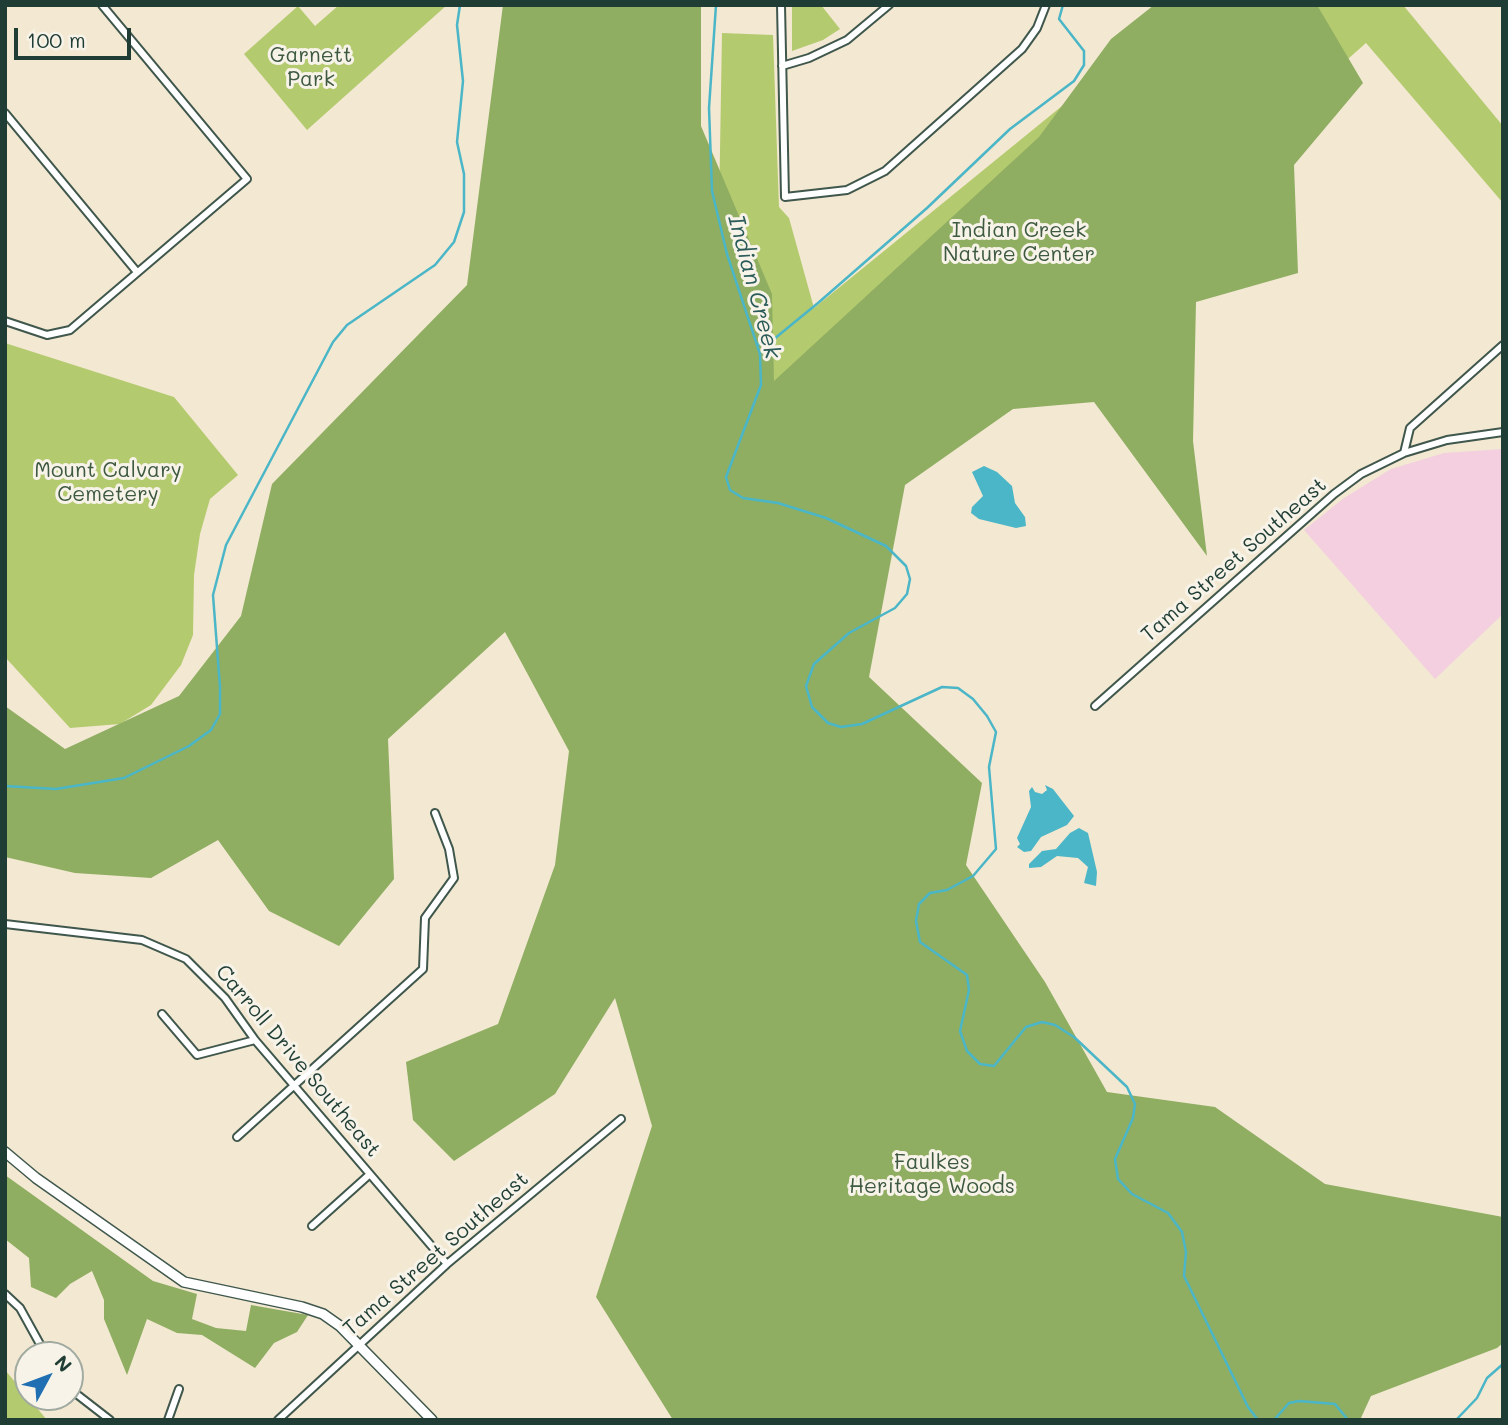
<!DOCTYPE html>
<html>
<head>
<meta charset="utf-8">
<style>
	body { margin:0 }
	#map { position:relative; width:1508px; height:1425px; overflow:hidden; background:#f3e8d2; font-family:Mali,sans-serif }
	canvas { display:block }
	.frame { position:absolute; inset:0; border:7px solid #1f3d34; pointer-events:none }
	.north { position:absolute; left:14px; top:1341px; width:70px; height:70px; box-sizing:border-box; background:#f7f3e8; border:2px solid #a1aaa0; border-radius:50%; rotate:49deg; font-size:19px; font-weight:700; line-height:28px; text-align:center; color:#1f3d34 }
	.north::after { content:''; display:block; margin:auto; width:24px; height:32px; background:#1f6fb2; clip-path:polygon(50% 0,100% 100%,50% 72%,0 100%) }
	.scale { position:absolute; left:14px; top:28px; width:117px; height:32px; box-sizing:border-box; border:4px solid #1f3d34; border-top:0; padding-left:9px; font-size:21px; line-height:24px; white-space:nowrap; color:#1f3d34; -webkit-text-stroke:5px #f7f3e8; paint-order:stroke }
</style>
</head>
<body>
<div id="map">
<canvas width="1508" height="1425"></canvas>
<div class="frame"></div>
<div class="north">N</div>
<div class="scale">100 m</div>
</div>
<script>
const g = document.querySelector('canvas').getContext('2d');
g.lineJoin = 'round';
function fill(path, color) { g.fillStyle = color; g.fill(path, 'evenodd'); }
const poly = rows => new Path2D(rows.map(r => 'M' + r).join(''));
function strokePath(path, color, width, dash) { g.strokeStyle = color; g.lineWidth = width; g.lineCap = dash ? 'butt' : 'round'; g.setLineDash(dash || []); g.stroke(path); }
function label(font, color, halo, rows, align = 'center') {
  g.font = font + ' Mali,sans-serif'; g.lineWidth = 6; g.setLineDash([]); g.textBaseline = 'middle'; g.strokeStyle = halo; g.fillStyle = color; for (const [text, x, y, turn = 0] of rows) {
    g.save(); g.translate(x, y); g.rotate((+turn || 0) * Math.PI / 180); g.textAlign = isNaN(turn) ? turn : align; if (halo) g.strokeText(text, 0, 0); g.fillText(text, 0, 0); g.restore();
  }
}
fill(poly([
	[1503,449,1503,614,1435,679,1304,530,1344,498,1391,469,1444,453]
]), '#f3cfe0');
fill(poly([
	[339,5,447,5,307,130,244,54,298,6,315,26],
	[792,5,821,5,840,29,823,40,792,51],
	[1186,5,1403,5,1503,126,1503,203,1366,43,1022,347,780,520,719,209,722,33,773,35,779,207,789,218,814,308],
	[5,343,174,397,238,475,210,499,200,534,194,575,193,635,181,665,151,705,120,724,70,728,5,657],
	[5,1370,47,1420,5,1420]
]), '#b4ca6f');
fill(poly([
	[503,5,701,5,701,126,772,294,774,381,1039,137,1111,39,1154,5,1317,5,1363,83,1294,165,1298,273,1196,302,1193,441,1207,556,1094,402,1013,409,905,485,869,677,982,783,966,865,1045,982,1107,1092,1215,1107,1325,1184,1503,1217,1503,1343,1497,1348,1371,1396,1360,1420,673,1420,596,1297,652,1126,615,998,555,1094,454,1161,413,1120,406,1062,498,1024,555,865,569,751,505,632,388,739,394,879,339,946,269,911,218,840,151,878,75,873,5,857,5,706,65,749,179,696,241,616,272,484,467,285],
	[5,1175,153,1281,197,1294,192,1319,216,1328,246,1331,251,1305,308,1315,297,1332,274,1343,255,1368,202,1335,177,1333,147,1319,127,1375,104,1319,104,1300,92,1271,70,1284,56,1298,31,1287,29,1258,5,1239]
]), '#8fae62');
fill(poly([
	[984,466,997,472,1012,486,1015,503,1025,517,1026,526,1016,528,979,519,971,513,972,507,983,496,972,472],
	[1045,785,1053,789,1074,816,1067,825,1041,837,1031,851,1024,852,1017,847,1020,844,1017,838,1031,807,1029,791,1032,787,1035,792,1042,794,1047,790],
	[1079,828,1088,833,1097,872,1096,886,1084,883,1088,867,1078,858,1057,856,1041,867,1029,868,1029,864,1042,851,1056,849,1070,833]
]), '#4ab6c7');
strokePath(poly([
	[716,5,709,108,712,191,727,254,760,354,761,385,726,477,730,490,743,498,778,503,826,518,886,546,906,566,910,579,907,594,895,608,849,633,814,664,806,686,812,707,828,723,841,727,862,724,942,687,958,688,973,699,987,716,996,732,989,767,996,849,973,876,947,890,930,893,919,904,916,921,920,942,967,975,969,990,960,1031,967,1051,980,1064,994,1066,1026,1027,1042,1022,1055,1025,1074,1037,1127,1087,1135,1104,1133,1118,1115,1159,1118,1179,1132,1194,1168,1213,1182,1232,1186,1252,1184,1276,1248,1407,1258,1420],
	[759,344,774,339,818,303,927,208,1010,129,1074,81,1084,65,1084,51,1059,19,1063,5],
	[5,786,56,789,124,778,189,746,211,730,220,714,220,687,213,595,226,545,333,342,347,325,435,265,454,242,464,212,464,174,457,142,463,81,457,25,460,5],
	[1274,1420,1289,1403,1299,1401,1335,1404,1348,1420],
	[1456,1420,1477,1398,1487,1378,1503,1364]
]), '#4ab6c7', 2.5);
const street = poly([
	[781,5,785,197,847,190,885,171,1022,49,1037,28,1046,5],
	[782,66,809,58,847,40,889,5],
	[5,113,137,272],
	[5,321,47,335,70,330,247,179,102,5],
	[1404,453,1447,440,1503,432],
	[1095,706,1334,494,1361,474,1404,453,1410,428,1503,345],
	[5,924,142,940,186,959,225,998,255,1040,447,1264],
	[162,1014,197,1055,255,1040],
	[237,1137,423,969,425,918,454,878,449,849,435,813],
	[312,1226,370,1174],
	[5,1294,20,1308,46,1355],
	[70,1389,110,1420],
	[168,1420,179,1389],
	[278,1420,447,1264,621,1119]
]);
const secondary = poly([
	[5,1152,36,1178,184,1282,302,1307,323,1314,340,1326,432,1420]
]);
strokePath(street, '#3f574c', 10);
strokePath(secondary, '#3f574c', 12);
strokePath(street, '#fff', 6);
strokePath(secondary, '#fff', 9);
label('21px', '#3d5940', '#f7f3e8', [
	["Garnett",311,56],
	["Park",311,80],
	["Indian Creek",1019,231],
	["Nature Center",1019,255],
	["Mount Calvary",108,471],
	["Cemetery",108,495],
	["Faulkes",932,1163],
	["Heritage Woods",932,1187]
]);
label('21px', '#1f3d34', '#f7f3e8', [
	["Tama Street Southeast",1234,560,-41],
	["Carroll Drive Southeast",298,1061,50],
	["Tama Street Southeast",436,1254,-41]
]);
label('italic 23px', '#2a5b59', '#f7f3e8', [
	["Indian Creek",754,287,75]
]);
</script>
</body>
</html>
